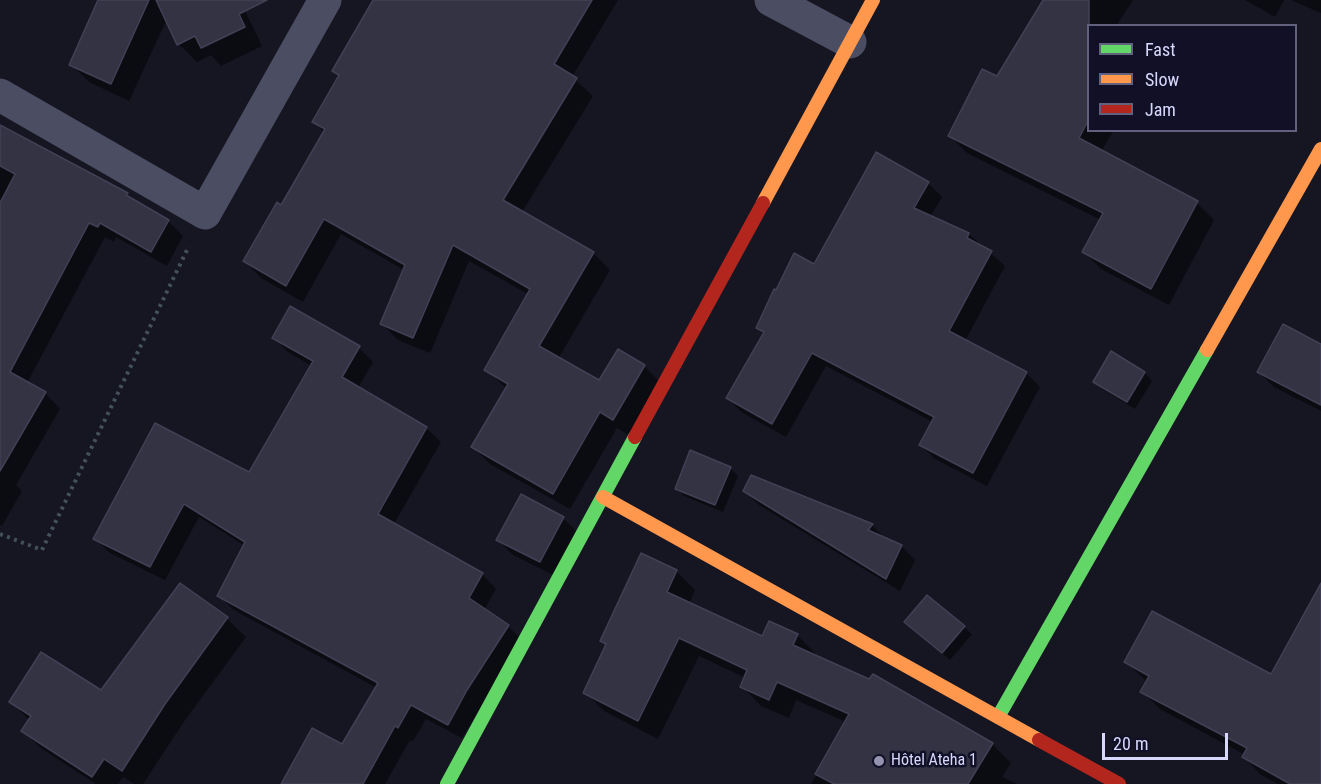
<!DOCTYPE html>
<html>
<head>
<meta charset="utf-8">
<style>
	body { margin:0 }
	#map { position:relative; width:1321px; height:784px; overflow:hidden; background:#161522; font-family:"Roboto Condensed",sans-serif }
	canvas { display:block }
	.legend { position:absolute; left:1087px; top:24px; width:210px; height:108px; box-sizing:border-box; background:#111027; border:2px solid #61607d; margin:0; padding:8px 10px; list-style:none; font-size:18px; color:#d8d8fd }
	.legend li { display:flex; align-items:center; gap:12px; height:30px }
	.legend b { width:30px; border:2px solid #61607d }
	.scale { position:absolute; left:1102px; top:733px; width:126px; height:27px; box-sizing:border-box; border:3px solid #d8d8fd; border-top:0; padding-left:8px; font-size:18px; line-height:21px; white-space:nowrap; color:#d8d8fd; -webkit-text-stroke:4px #111027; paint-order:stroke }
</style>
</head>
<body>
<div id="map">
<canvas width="1321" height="784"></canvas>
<ul class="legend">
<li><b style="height:8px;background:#63d668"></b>Fast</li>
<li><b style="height:8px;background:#ff974d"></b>Slow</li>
<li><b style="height:8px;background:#b3261e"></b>Jam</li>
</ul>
<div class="scale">20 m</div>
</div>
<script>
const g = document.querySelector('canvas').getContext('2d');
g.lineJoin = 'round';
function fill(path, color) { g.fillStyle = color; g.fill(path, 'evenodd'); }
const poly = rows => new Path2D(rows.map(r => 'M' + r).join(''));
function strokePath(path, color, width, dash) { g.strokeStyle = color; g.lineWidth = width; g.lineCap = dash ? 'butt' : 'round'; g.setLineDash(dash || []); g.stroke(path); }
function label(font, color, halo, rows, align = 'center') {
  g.font = font + ' "Roboto Condensed",sans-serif'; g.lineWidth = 5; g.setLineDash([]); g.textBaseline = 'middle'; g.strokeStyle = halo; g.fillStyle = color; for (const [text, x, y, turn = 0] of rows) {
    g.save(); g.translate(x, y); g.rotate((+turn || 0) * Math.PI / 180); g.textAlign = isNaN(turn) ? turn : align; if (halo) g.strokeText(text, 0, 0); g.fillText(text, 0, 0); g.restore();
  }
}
fill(poly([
	[100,0,240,0,262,46,221,66,211,55,197,62,179,44,167,19,129,101,89,82,71,64],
	[375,0,618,0,572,77,593,96,522,212,593,253,610,270,558,359,599,382,618,351,644,366,661,383,630,436,617,428,570,509,490,464,473,447,507,389,486,369,528,294,469,261,430,353,398,340,381,323,404,270,341,234,303,302,261,278,245,261,282,207,325,133,314,122,340,77,334,71],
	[1045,0,1133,0,1117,25,1118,26,1088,26,1088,130,1114,130,1101,152,1197,203,1214,220,1169,305,1101,269,1084,252,1101,220,967,153,950,136,998,78],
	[1245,0,1284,0,1275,17],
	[1291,0,1321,0,1321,13],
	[0,128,127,194,135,202,168,221,183,236,167,266,116,237,114,242,105,237,27,383,45,393,60,409,16,485,22,491,2,526,0,525],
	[928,183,942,197,930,217,969,234,1005,266,965,341,1026,373,1040,387,987,486,935,459,921,445,933,422,826,366,786,437,741,412,728,398,764,334,758,328,777,292],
	[274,338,359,348,373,362,358,388,426,428,441,442,394,524,482,574,496,589,484,610,508,626,522,640,462,738,426,719,413,741,410,740,385,784,296,784,342,746,377,688,234,610,219,596,245,546,199,517,165,580,110,553,95,538,249,474,312,366,288,352],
	[1321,346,1321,411,1274,387,1259,372],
	[1111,353,1145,373,1152,381,1135,409,1102,389,1095,381],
	[730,468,738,476,723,512,684,496,676,489],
	[745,491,872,525,885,539,901,546,915,560,900,591,759,505],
	[563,518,578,533,555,576,513,555,498,540],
	[676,571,695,590,689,604,763,638,797,635,816,654,815,656,992,744,1011,763,1002,777,1017,784,811,784,846,722,796,700,789,718,761,706,742,686,746,678,699,656,658,739,604,711,585,692,607,646,602,641],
	[180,585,227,619,246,637,183,723,143,784,134,784,123,777,118,784,96,784,42,749,23,731,30,721,11,702,102,692],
	[1321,586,1321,784,1278,784,1261,775,1244,757,1245,755,1160,709,1142,691,1147,682,1126,662,1271,676],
	[928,597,972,634,950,660,914,629]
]), '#0007');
const building = poly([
	[98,0,149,0,111,84,69,65,98,0],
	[156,0,267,0,239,14,245,27,201,48,195,36,177,45,156,0],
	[373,0,592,0,554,64,577,78,503,200,594,252,539,346,599,380,618,349,645,365,613,420,600,412,553,494,471,447,508,384,484,370,530,289,453,245,413,338,380,324,405,265,324,219,286,286,243,261,277,202,281,205,325,129,312,122,339,75,332,71,373,0],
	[1043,0,1089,0,1089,119,1079,138,1198,201,1151,289,1082,252,1103,213,948,136,982,69,997,76,1043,0],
	[0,125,128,193,126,195,169,220,151,252,100,223,98,227,89,223,10,372,46,392,0,471,0,203,15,174,0,166,0,125],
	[876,152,929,182,914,208,969,233,967,238,992,251,949,331,1027,372,973,473,919,445,934,417,812,353,772,424,726,398,764,332,756,328,774,289,776,290,794,253,814,264,876,152],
	[290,306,360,346,342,377,427,427,378,514,483,573,469,598,509,625,467,690,448,725,411,705,398,728,395,726,363,784,281,784,312,728,342,744,378,683,217,596,245,542,184,504,150,567,93,539,155,423,249,472,313,361,272,338,290,306],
	[1283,324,1321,344,1321,405,1257,372,1283,324],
	[1111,351,1145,372,1127,402,1093,382,1111,351],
	[690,450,731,467,715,505,675,489,690,450],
	[751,475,873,524,868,530,902,545,886,579,743,491,751,475],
	[521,494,564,517,540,562,496,540,521,494],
	[641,553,677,570,667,592,762,636,769,621,798,634,793,645,869,679,873,674,993,743,968,784,834,784,815,774,849,714,777,682,769,700,740,687,747,670,679,638,638,721,583,693,606,644,600,641,641,553],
	[180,583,228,617,165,704,122,771,104,759,92,777,21,731,31,716,9,702,41,652,101,690,180,583],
	[1321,583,1321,784,1290,784,1242,757,1247,748,1140,692,1149,676,1124,662,1152,611,1271,674,1321,583],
	[927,595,965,626,942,653,904,622,927,595]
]);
fill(building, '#343344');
strokePath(building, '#424055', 1.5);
strokePath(poly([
	[0,534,42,550,189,246]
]), '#44515d', 4, [3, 4.5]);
strokePath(poly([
	[771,0,850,42],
	[0,95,205,213,325,0]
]), '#4b4d62', 33);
strokePath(poly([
	[998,717,1207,350],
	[447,784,635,437]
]), '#63d668', 14);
strokePath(poly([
	[763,203,873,0],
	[1207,350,1321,149],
	[603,497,1039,740]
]), '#ff974d', 14);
strokePath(poly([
	[635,437,763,203],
	[1039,740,1119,784]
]), '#b3261e', 14);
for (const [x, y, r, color] of [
	[879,761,6,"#9494b0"]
]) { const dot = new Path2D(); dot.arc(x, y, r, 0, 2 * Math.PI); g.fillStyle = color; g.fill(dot); strokePath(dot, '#111027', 2); }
label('16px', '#d8d8fd', '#111027', [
	["Hôtel Ateha 1",891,761]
], 'left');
</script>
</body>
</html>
